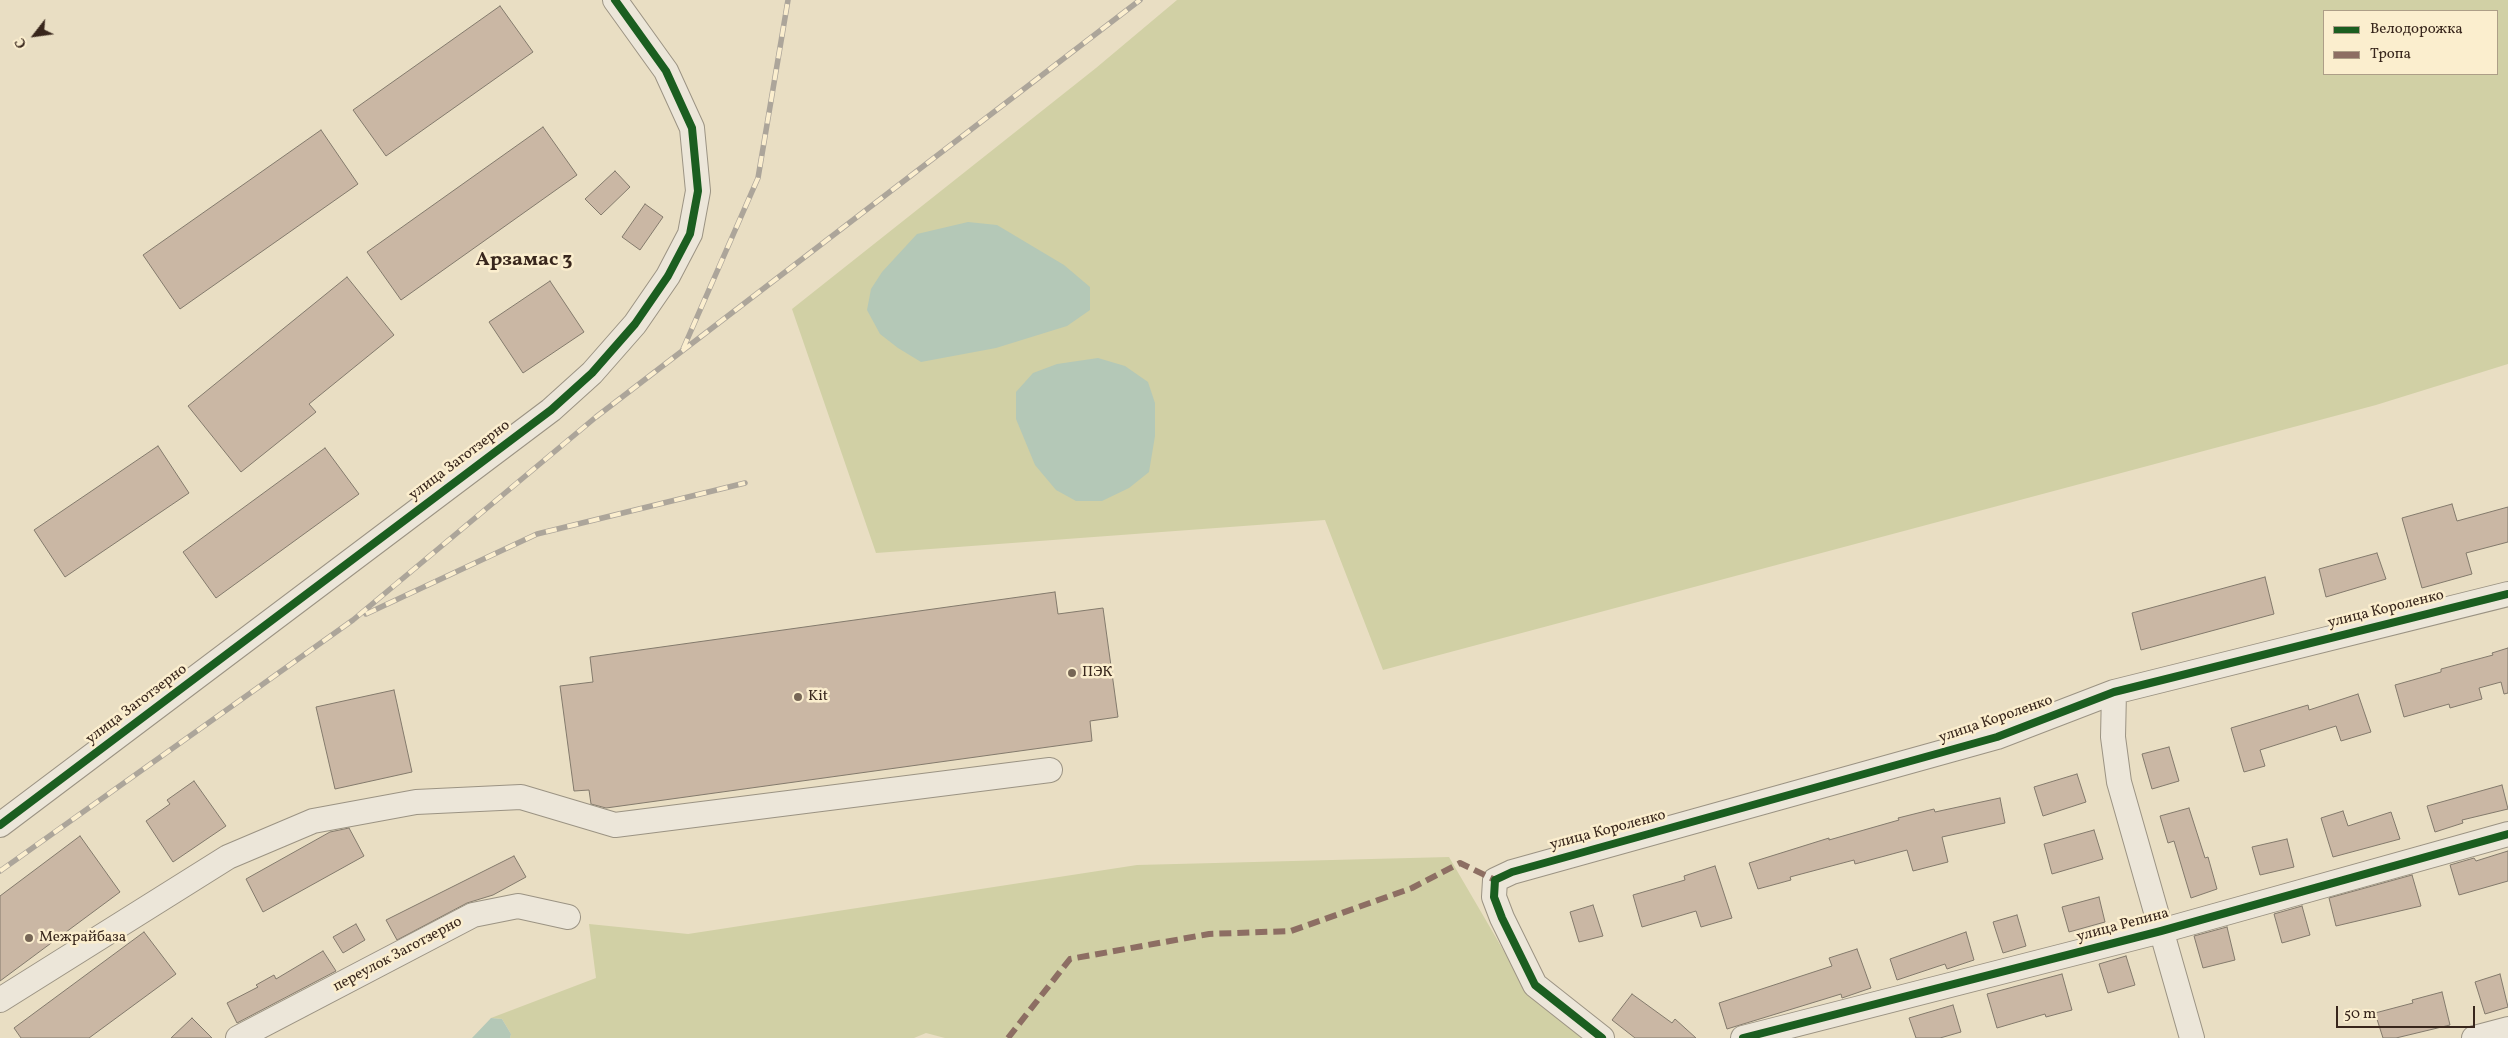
<!DOCTYPE html>
<html>
<head>
<meta charset="utf-8">
<style>
	body { margin:0 }
	#map { position:relative; width:2508px; height:1038px; overflow:hidden; background:#e9dec3; font-family:Vollkorn,serif }
	canvas { display:block }
	.legend { position:absolute; left:2323px; top:10px; width:175px; height:65px; box-sizing:border-box; background:#fbeece; border:1px solid #ad9e87; margin:0; padding:6px 9px; list-style:none; font-size:15px; color:#38261c }
	.legend li { display:flex; align-items:center; gap:10px; height:25px }
	.legend b { width:25px; border:1px solid #ad9e87 }
	.north { position:absolute; left:10px; top:10px; width:50px; height:50px; -webkit-text-stroke:4px #fbeece; paint-order:stroke; rotate:240deg; font-size:14px; font-weight:700; line-height:20px; text-align:center; color:#38261c }
	.north::after { content:''; display:block; margin:auto; width:18px; height:22px; background:#38261c; clip-path:polygon(50% 0,100% 100%,50% 72%,0 100%) }
	.scale { position:absolute; left:2336px; top:1006px; width:139px; height:22px; box-sizing:border-box; border:2px solid #38261c; border-top:0; padding-left:6px; font-size:15px; line-height:18px; white-space:nowrap; color:#38261c; -webkit-text-stroke:4px #fbeece; paint-order:stroke }
</style>
</head>
<body>
<div id="map">
<canvas width="2508" height="1038"></canvas>
<ul class="legend">
<li><b style="height:6px;background:#1b5e20"></b>Велодорожка</li>
<li><b style="height:6px;background:#8d6e63"></b>Тропа</li>
</ul>
<div class="north">С</div>
<div class="scale">50 m</div>
</div>
<script>
const g = document.querySelector('canvas').getContext('2d');
g.lineJoin = 'round';
function fill(path, color) { g.fillStyle = color; g.fill(path, 'evenodd'); }
const poly = rows => new Path2D(rows.map(r => 'M' + r).join(''));
function strokePath(path, color, width, dash) { g.strokeStyle = color; g.lineWidth = width; g.lineCap = dash ? 'butt' : 'round'; g.setLineDash(dash || []); g.stroke(path); }
function label(font, color, halo, rows, align = 'center') {
  g.font = font + ' Vollkorn,serif'; g.lineWidth = 5; g.setLineDash([]); g.textBaseline = 'middle'; g.strokeStyle = halo; g.fillStyle = color; for (const [text, x, y, turn = 0] of rows) {
    g.save(); g.translate(x, y); g.rotate((+turn || 0) * Math.PI / 180); g.textAlign = isNaN(turn) ? turn : align; if (halo) g.strokeText(text, 0, 0); g.fillText(text, 0, 0); g.restore();
  }
}
fill(poly([
	[1177,0,2508,0,2508,364,2376,405,1383,670,1325,520,876,553,792,309,1096,68],
	[2324,11,2497,11,2497,74,2324,74],
	[1449,857,1526,989,1587,1038,945,1038,926,1033,914,1038,510,1038,511,1034,502,1019,491,1018,596,978,589,924,688,934,1137,865]
]), '#d1d0a5');
fill(poly([
	[968,222,997,225,1064,265,1090,287,1090,310,1067,326,996,348,921,362,898,348,880,334,867,310,871,289,882,272,917,234],
	[1098,358,1125,366,1148,382,1155,403,1155,436,1149,472,1129,488,1102,501,1076,501,1056,490,1035,465,1016,419,1016,392,1033,373,1057,364],
	[491,1018,502,1019,511,1034,510,1038,472,1038]
]), '#b4c8b7');
const building = poly([
	[500,6,533,52,386,156,353,110,500,6],
	[543,127,577,175,401,300,367,252,543,127],
	[321,130,358,184,180,309,143,255,321,130],
	[615,171,630,187,601,215,585,199,615,171],
	[645,204,663,217,640,250,622,237,645,204],
	[347,277,394,335,309,404,316,412,241,472,188,406,347,277],
	[550,281,584,332,523,373,489,322,550,281],
	[158,446,189,493,65,577,34,530,158,446],
	[325,448,359,494,216,598,183,552,325,448],
	[2452,504,2457,521,2508,507,2508,542,2466,553,2472,574,2422,588,2402,518,2452,504],
	[2377,553,2386,579,2326,597,2319,569,2377,553],
	[2265,577,2274,614,2141,650,2132,613,2265,577],
	[1055,592,1058,614,1103,608,1118,717,1090,721,1092,741,606,808,591,804,589,790,574,791,560,686,593,682,590,657,1055,592],
	[2508,648,2508,693,2504,694,2501,682,2479,688,2482,699,2450,708,2449,704,2404,717,2395,685,2441,672,2441,669,2493,655,2492,653,2508,648],
	[394,690,412,772,335,789,316,707,394,690],
	[2358,694,2371,732,2341,741,2336,726,2260,750,2265,766,2244,772,2231,728,2308,705,2309,710,2358,694],
	[2169,747,2179,781,2152,789,2142,754,2169,747],
	[2077,774,2086,802,2043,816,2034,787,2077,774],
	[194,781,226,826,173,862,146,821,170,804,167,800,194,781],
	[2502,785,2508,809,2462,820,2463,823,2435,832,2427,806,2502,785],
	[2000,798,2005,823,1942,837,1948,862,1913,871,1907,850,1855,864,1854,860,1790,877,1791,880,1758,889,1749,863,1829,838,1829,840,1899,820,1898,818,1934,809,1935,812,2000,798],
	[2189,808,2205,858,2208,857,2217,889,2191,898,2174,841,2168,843,2160,816,2189,808],
	[2343,811,2348,826,2391,812,2400,839,2333,857,2321,818,2343,811],
	[349,828,364,856,263,912,246,879,330,832,349,828],
	[2094,830,2103,859,2052,874,2044,844,2094,830],
	[80,836,120,892,0,981,0,896,80,836],
	[2287,839,2294,867,2260,875,2252,847,2287,839],
	[2508,851,2508,881,2459,895,2450,865,2474,858,2476,861,2508,851],
	[514,856,526,877,493,895,467,903,397,940,386,920,514,856],
	[1715,866,1732,918,1701,927,1696,911,1642,927,1633,895,1685,880,1684,876,1715,866],
	[2412,875,2421,906,2336,926,2329,898,2412,875],
	[2099,897,2105,922,2069,932,2062,907,2099,897],
	[1593,905,1603,936,1579,942,1570,912,1593,905],
	[2302,906,2310,935,2282,943,2274,914,2302,906],
	[2017,915,2026,946,2003,953,1993,922,2017,915],
	[356,924,365,940,343,953,333,937,356,924],
	[2227,927,2235,960,2203,968,2194,936,2227,927],
	[144,932,176,974,89,1038,21,1038,14,1028,144,932],
	[1966,932,1974,960,1947,969,1945,964,1897,980,1890,959,1966,932],
	[1857,949,1871,988,1842,998,1841,994,1727,1029,1719,1003,1832,966,1829,958,1857,949],
	[323,951,336,971,237,1023,227,1003,258,987,256,985,274,975,276,979,323,951],
	[2126,956,2135,985,2108,993,2099,964,2126,956],
	[2062,974,2072,1010,2046,1017,2045,1014,1997,1028,1987,994,2062,974],
	[2500,974,2508,1007,2485,1014,2475,982,2500,974],
	[2442,992,2450,1025,2396,1038,2383,1038,2375,1013,2413,1003,2412,1000,2442,992],
	[1632,994,1672,1023,1675,1019,1696,1038,1635,1038,1612,1020,1632,994],
	[1953,1005,1961,1032,1940,1038,1916,1038,1909,1018,1953,1005],
	[192,1018,212,1038,171,1038,192,1018]
]);
fill(building, '#cab7a4');
strokePath(building, '#837a6c', 1);
const minor = poly([
	[2114,692,2113,737,2119,782,2192,1038],
	[0,825,551,410,592,373,635,324,668,276,690,234,698,191,692,128,666,71,615,0],
	[0,1000,228,857,313,821,416,802,521,797,615,825,1050,770],
	[238,1038,473,915,518,906,568,917],
	[1602,1038,1535,985,1502,918,1494,897,1495,880,1512,872,1997,737,2114,692,2508,594],
	[1743,1038,2161,931,2508,834],
	[2474,1038,2508,1029]
]);
strokePath(minor, '#9b9383', 26);
strokePath(minor, '#ece6d9', 24);
const rail = poly([
	[683,349,758,178,788,0],
	[366,614,537,534,745,483],
	[0,871,353,620,596,417,1140,0]
]);
strokePath(rail, '#aca59a', 5.5);
strokePath(rail, '#fbeece', 4, [11]);
strokePath(poly([
	[1008,1038,1070,959,1209,934,1291,931,1412,888,1460,863,1495,880]
]), '#8d6e63', 6, [12, 6]);
strokePath(poly([
	[0,825,551,410,592,373,635,324,668,276,690,234,698,191,692,128,666,71,615,0],
	[1602,1038,1535,985,1502,918,1494,897,1495,880,1512,872,1997,737,2114,692,2508,594],
	[1743,1038,2161,931,2508,834]
]), '#1b5e20', 8);
for (const [x, y, r, color] of [
	[1072,673,5,"#766656"],
	[798,697,5,"#766656"],
	[29,938,5,"#766656"]
]) { const dot = new Path2D(); dot.arc(x, y, r, 0, 2 * Math.PI); g.fillStyle = color; g.fill(dot); strokePath(dot, '#fbeece', 2); }
label('15px', '#38261c', '#fbeece', [
	["улица Заготзерно",460,461,-37],
	["улица Короленко",2386,610,-14],
	["улица Заготзерно",137,705,-37],
	["улица Короленко",1996,720,-19],
	["улица Короленко",1608,831,-15],
	["улица Репина",2123,926,-15],
	["переулок Заготзерно",398,955,-28]
]);
label('15px', '#38261c', '#fbeece', [
	["ПЭК",1082,673],
	["Kit",808,697],
	["Межрайбаза",39,938]
], 'left');
label('bold 20px', '#38261c', '#fbeece', [
	["Арзамас 3",524,261]
]);
</script>
</body>
</html>
